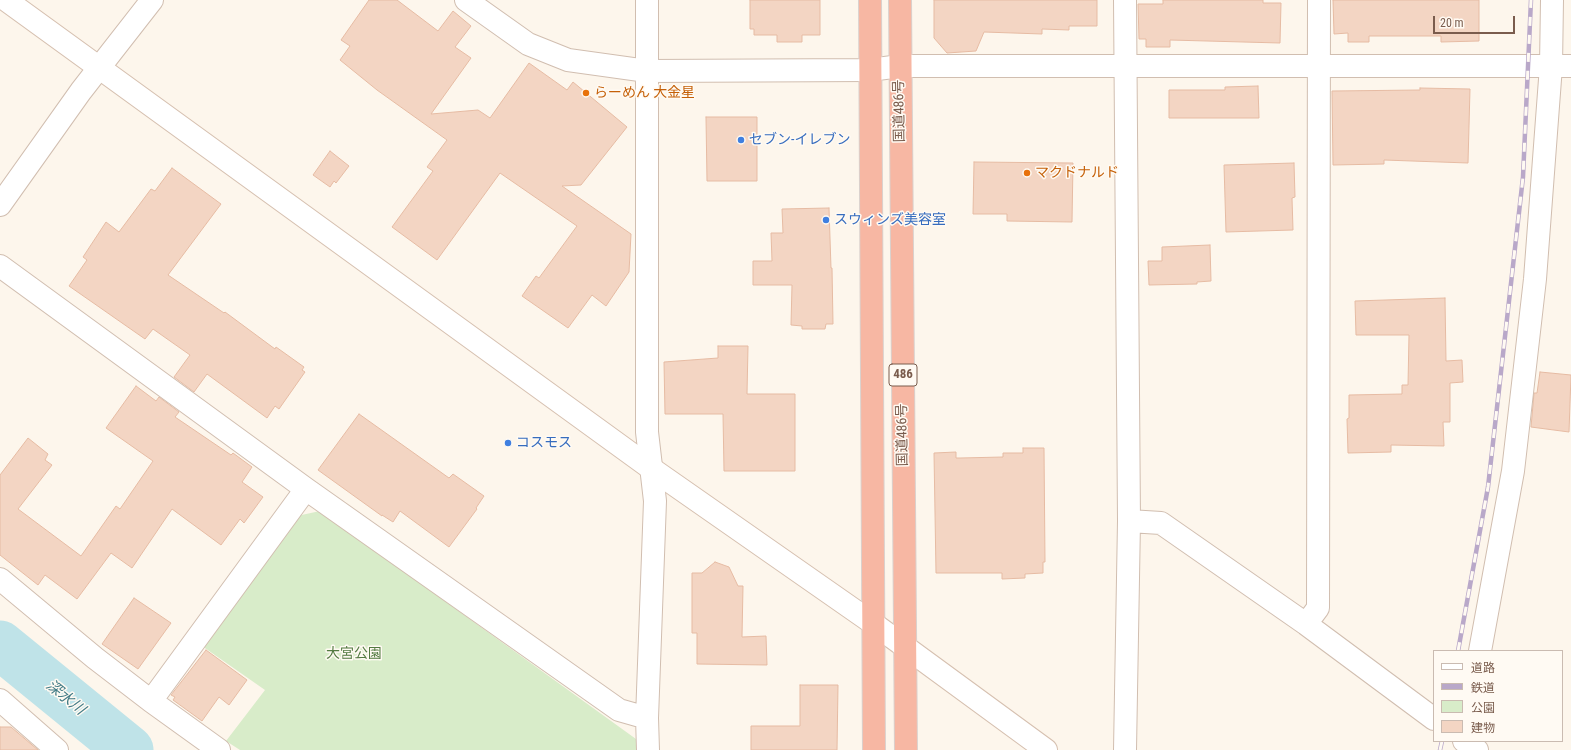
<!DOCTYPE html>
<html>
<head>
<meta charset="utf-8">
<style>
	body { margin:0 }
	#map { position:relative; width:1571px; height:750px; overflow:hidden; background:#fdf6ec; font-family:"Roboto Condensed","Noto Sans JP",sans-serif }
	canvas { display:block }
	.legend { position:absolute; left:1433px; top:650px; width:130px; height:92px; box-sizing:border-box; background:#fffaf3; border:1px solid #cabbb1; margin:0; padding:5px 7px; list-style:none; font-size:12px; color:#7a5c4d }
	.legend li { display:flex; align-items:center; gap:8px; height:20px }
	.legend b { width:20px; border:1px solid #cabbb1 }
	.scale { position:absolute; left:1433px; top:16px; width:82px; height:18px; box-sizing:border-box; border:2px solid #7a5c4d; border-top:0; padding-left:5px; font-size:12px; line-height:14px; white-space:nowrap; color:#7a5c4d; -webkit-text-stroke:3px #fffaf3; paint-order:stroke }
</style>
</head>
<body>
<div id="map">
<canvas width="1571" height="750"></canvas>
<ul class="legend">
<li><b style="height:5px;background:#fff"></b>道路</li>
<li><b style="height:5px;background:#b9a8c9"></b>鉄道</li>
<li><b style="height:11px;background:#d8ecc9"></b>公園</li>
<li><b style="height:11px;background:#f3d5c3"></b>建物</li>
</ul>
<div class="scale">20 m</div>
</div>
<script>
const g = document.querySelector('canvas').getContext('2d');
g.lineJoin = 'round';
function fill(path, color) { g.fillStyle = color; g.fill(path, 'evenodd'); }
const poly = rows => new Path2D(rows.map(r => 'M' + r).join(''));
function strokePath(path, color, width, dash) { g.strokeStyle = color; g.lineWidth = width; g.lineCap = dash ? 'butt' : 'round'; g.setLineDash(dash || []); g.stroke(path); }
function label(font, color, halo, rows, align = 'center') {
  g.font = font + ' "Roboto Condensed","Noto Sans JP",sans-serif'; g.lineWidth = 3; g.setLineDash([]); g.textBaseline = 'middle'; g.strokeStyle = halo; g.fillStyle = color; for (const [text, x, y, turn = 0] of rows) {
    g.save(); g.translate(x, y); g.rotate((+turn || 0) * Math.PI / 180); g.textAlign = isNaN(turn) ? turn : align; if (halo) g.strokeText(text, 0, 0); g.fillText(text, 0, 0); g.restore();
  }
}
fill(poly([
	[320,511,636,739,636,750,240,750,226,741,265,690,202,646,297,516]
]), '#d8ecc9');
strokePath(poly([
	[0,645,129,750]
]), '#bfe3e8', 49);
const building = poly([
	[369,0,397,0,438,31,453,11,471,26,455,47,471,58,431,114,478,110,490,118,529,63,567,90,573,82,627,127,581,185,562,186,631,234,629,272,606,306,592,295,568,328,522,296,536,276,539,278,577,226,500,173,437,260,392,227,433,171,427,167,447,140,377,90,340,60,350,46,341,40,369,0],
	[750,0,820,0,820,35,802,35,802,42,777,42,777,35,754,35,754,29,750,29,750,0],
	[934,0,1097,0,1097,26,1069,26,1069,30,1042,29,1042,34,984,32,976,51,947,53,934,38,934,0],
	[1163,0,1263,0,1263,3,1281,3,1280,43,1170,40,1170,47,1146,47,1146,39,1139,39,1138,4,1163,4,1163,0],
	[1333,0,1479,0,1479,41,1441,42,1441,36,1369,36,1369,42,1348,42,1348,33,1334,34,1333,0],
	[1258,86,1259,118,1169,118,1169,90,1225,90,1225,87,1258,86],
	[1420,88,1470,89,1468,163,1384,160,1384,164,1333,165,1332,91,1420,90,1420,88],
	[706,117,757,117,757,181,707,181,706,117],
	[330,151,349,166,336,183,334,181,330,187,313,175,330,151],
	[974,162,1073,163,1072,222,1007,221,1007,214,973,214,974,162],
	[1294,163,1295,197,1292,198,1293,230,1226,232,1224,165,1294,163],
	[172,168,221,204,168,275,224,313,225,312,275,349,276,347,304,367,302,370,305,372,279,409,275,406,267,418,207,374,194,392,174,377,190,355,153,329,145,339,69,286,87,260,83,257,106,222,119,232,151,189,155,191,172,168],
	[829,208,831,268,832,268,833,324,826,324,825,329,802,329,802,326,791,325,792,285,753,285,753,261,772,261,771,233,783,233,782,209,829,208],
	[1210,245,1211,281,1197,282,1197,284,1149,285,1148,261,1162,261,1162,247,1210,245],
	[1445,298,1446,361,1462,360,1463,382,1450,383,1450,422,1443,422,1444,446,1391,445,1391,452,1348,453,1347,419,1349,418,1349,395,1402,394,1402,385,1408,385,1409,335,1356,335,1355,301,1445,298],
	[718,346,748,346,747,394,795,394,795,471,724,471,723,414,665,414,664,362,718,358,718,346],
	[1540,372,1571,375,1569,432,1531,427,1534,393,1537,393,1540,372],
	[136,386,156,401,159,397,179,412,175,417,231,455,233,453,252,467,242,482,263,497,244,523,240,519,221,545,172,509,132,568,111,553,77,599,45,575,38,585,0,555,0,475,28,438,48,454,45,460,52,465,18,509,81,556,116,506,120,509,153,461,106,428,136,386],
	[359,414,449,478,453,474,484,496,476,508,477,509,449,547,400,511,393,522,382,515,382,516,318,470,359,414],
	[1023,448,1044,448,1045,562,1043,562,1043,573,1025,574,1025,578,1002,579,1002,573,936,573,934,453,956,452,956,458,960,458,1003,457,1003,453,1023,453,1023,448],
	[715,562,729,567,738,586,743,586,742,637,766,636,767,665,697,664,697,633,692,633,692,573,702,573,715,562],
	[134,598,171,623,138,669,102,644,134,598],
	[206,650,247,680,229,705,219,697,202,721,173,700,175,697,171,695,206,650],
	[800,685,838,685,837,750,751,750,751,726,800,726,800,685],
	[0,727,11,727,38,750,0,750,0,727]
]);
fill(building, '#f3d5c3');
strokePath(building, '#e6bba3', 1);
const street = poly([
	[466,0,528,44,568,60,647,71,870,70,900,66,1571,66],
	[647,0,647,432,655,501,647,718,648,750],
	[1125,0,1129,521,1125,750],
	[0,205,81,91,152,0],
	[0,266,306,489,619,710,647,718],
	[1129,521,1161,523,1306,624,1434,719],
	[0,579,95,658,151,701,219,750],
	[1306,624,1318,608,1319,0],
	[1480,651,1513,471,1535,279,1551,66,1552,0],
	[0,700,57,750],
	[151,701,306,489],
	[1464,741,1477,750]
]);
const secondary = poly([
	[6,0,652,469,874,624,1046,750]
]);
const highway = poly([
	[870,0,874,750],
	[900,0,906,750]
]);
strokePath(street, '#d1beb0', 24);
strokePath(secondary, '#d6c0b0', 24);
strokePath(highway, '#dad1cd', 24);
strokePath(street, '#fff', 22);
strokePath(secondary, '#fff', 22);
strokePath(highway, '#f7b7a3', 22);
const rail = poly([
	[1458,651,1488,487,1523,177,1531,0],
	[1440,750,1442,741]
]);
strokePath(rail, '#b9a8c9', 4.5);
strokePath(rail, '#fffaf3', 3, [9]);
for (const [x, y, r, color] of [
	[586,93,4,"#e8710a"],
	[741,140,4,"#3f7fe0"],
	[1027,173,4,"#e8710a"],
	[826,220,4,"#3f7fe0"],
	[508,443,4,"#3f7fe0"]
]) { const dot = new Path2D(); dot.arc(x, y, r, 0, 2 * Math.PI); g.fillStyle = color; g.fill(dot); strokePath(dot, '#fffaf3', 1.5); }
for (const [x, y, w] of [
	[903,375,28]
]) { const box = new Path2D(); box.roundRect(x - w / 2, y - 11, w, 22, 3); g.fillStyle = '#fffaf3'; g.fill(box); strokePath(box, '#7a5c4d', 1); }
label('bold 13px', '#7a5c4d', null, [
	["486",903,375]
]);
label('14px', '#c56008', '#fffaf3', [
	["らーめん 大金星",594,93],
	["マクドナルド",1035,173]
], 'left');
label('14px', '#7a5c4d', '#fffaf3', [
	["国道486号",900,111,-91],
	["国道486号",903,435,-91]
]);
label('14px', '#366cbe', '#fffaf3', [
	["セブン-イレブン",749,140],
	["スウィンズ美容室",834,220],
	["コスモス",516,443]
], 'left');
label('14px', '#537a41', '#fffaf3', [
	["大宮公園",354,654]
]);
label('italic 15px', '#437c86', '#fffaf3', [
	["深水川",65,698,39]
]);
</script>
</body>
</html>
